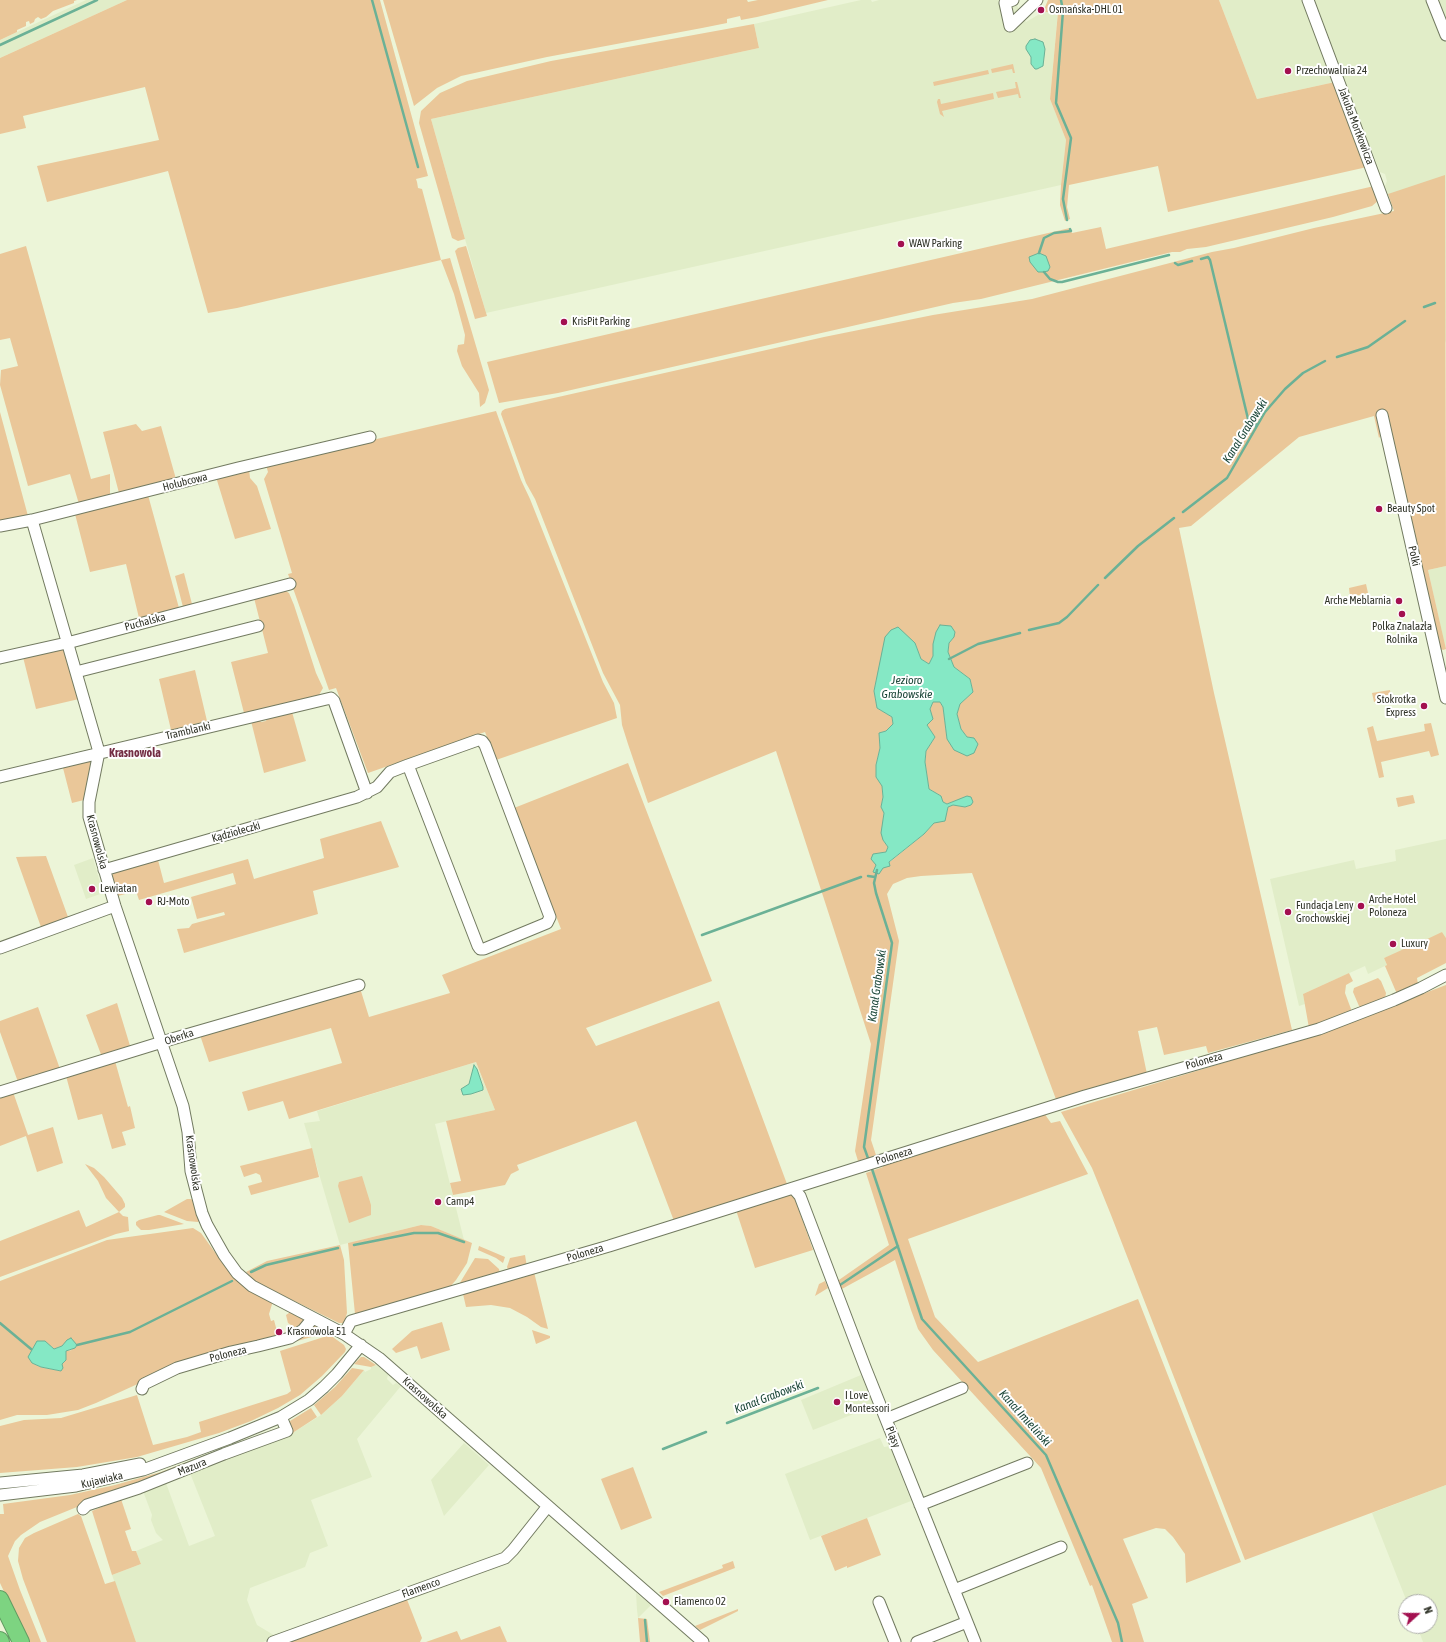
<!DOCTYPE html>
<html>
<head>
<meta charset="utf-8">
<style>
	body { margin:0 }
	#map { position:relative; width:1446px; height:1642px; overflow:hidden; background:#ecf5d8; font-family:"Asap Condensed",sans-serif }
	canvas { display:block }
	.north { position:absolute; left:1398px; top:1594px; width:40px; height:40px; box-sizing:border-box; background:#fff; border:1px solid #acada9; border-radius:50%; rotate:69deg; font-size:11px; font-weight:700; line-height:16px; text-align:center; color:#2f3227 }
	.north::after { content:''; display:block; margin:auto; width:14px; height:18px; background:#a31050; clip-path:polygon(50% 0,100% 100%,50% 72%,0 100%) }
</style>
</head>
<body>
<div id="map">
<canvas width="1446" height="1642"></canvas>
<div class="north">N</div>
</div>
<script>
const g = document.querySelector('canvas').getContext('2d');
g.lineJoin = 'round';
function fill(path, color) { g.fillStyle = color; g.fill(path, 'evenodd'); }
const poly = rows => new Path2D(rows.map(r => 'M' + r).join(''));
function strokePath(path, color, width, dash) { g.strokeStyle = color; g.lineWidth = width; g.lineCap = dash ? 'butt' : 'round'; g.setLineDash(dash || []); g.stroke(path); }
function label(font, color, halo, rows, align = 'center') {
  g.font = font + ' "Asap Condensed",sans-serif'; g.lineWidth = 4; g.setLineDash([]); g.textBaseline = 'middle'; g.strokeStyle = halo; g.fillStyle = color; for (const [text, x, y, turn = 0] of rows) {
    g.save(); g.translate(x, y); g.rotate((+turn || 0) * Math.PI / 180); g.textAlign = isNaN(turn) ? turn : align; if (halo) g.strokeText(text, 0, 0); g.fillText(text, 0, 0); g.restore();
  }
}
fill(poly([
	[86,0,127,0,0,58,0,40],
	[861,0,871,0,872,2,879,0,1014,0,1026,22,1043,12,1058,11,1050,99,1066,140,1061,185,486,313,431,119,759,48,754,24],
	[1219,0,1302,0,1335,82,1257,99],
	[1314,0,1446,0,1446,343,1388,194,1385,186,1387,181,1385,174,1380,172],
	[1446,566,1446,650,1428,570],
	[1446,839,1446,938,1442,932,1424,948,1417,946,1384,958,1387,965,1368,974,1365,966,1303,994,1305,1004,1299,1006,1270,879,1354,860,1356,869,1396,861,1395,850],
	[93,858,103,893,86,899,74,865],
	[476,1062,495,1110,435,1124,464,1240,431,1226,421,1225,340,1245,304,1123,320,1121,317,1111],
	[376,1365,388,1375,387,1379,393,1385,396,1383,401,1386,357,1439,372,1477,311,1500,328,1546,310,1553,305,1567,250,1588,247,1600,257,1625,277,1637,263,1642,136,1642,112,1575,141,1564,136,1551,163,1540,156,1533,151,1520,152,1515,143,1491,166,1483,189,1546,215,1536,190,1473,293,1434,294,1432,321,1415,342,1396,364,1370,365,1372,371,1369,371,1367],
	[861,1375,874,1406,813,1430,801,1400],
	[880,1438,884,1447,890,1446,911,1501,810,1540,785,1474],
	[464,1443,489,1465,444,1516,431,1480],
	[1446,1485,1446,1642,1423,1642,1417,1626,1430,1626,1430,1602,1407,1602,1372,1513],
	[636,1593,651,1605,638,1618,637,1610]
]), '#e1edc8');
fill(poly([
	[0,0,77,0,74,1,74,3,53,11,46,17,41,19,38,17,35,19,34,22,30,24,29,21,26,22,26,26,17,30,17,32,0,40],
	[127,0,380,0,428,176,416,179,417,182,418,188,422,189,441,260,450,258,489,390,485,403,480,407,479,393,462,366,457,351,458,345,464,344,465,335,454,294,441,260,237,308,208,313,168,171,47,202,37,166,159,140,145,87,23,116,26,128,0,134,0,58],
	[383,0,747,0,748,2,758,0,828,0,757,17,741,20,740,16,727,19,727,23,702,28,547,57,461,76,437,88,414,106],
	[1048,0,1219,0,1257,99,1335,82,1367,167,1168,212,1158,166,1069,185,1067,207,1070,219,1065,221,1060,205,1061,185,1066,140,1050,99,1058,12,1043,12],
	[754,24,759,48,431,119,465,239,458,241,452,238,419,123,421,111,440,93,467,81,551,61],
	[1013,64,1015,73,1013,73,1012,69,992,73,991,69],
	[988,70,989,74,934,86,933,82],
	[1015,82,1017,82,1021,98,1019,98,1018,94,998,98,996,92,1016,88],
	[993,93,994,99,942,111,944,117,940,114,937,102,938,99,940,99,941,104],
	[1445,175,1446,566,1428,570,1446,649,1443,650,1438,647,1382,434,1379,438,1374,416,1299,437,1191,526,1179,528,1214,693,1292,1030,1208,1053,1206,1046,1164,1055,1157,1027,1138,1031,1147,1074,1057,1102,972,873,921,876,907,878,893,884,887,894,899,941,871,1140,876,1155,858,1161,855,1151,871,1044,776,751,648,803,628,744,622,725,620,705,603,673,535,499,526,483,501,414,502,411,505,409,824,337,933,315,1032,299,1212,252,1234,248,1314,228,1394,211,1388,194],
	[954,637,949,643,948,652,954,667,970,679,973,692,960,704,957,714,961,729,967,737,974,739,947,739,943,707,940,702,933,702,930,709,927,725,935,737,926,751,925,762,929,789,941,796,943,802,947,804,959,800,971,805,965,807,953,805,948,807,947,812,939,821,934,823,924,834,891,861,889,862,890,865,873,872,882,853,886,852,888,847,883,840,883,820,884,812,881,807,883,797,882,785,876,777,876,765,880,748,879,733,886,731,893,724,892,717,877,708,874,691,880,665,915,643,921,659,929,664,933,656,933,644],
	[1374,186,1379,200,1372,206,1333,217,1206,247,1187,249,1180,252,1172,252,981,299,953,303,558,393,499,403,487,362,1070,228,1072,233,1101,227,1106,249],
	[26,246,91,479,110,474,110,496,79,504,70,474,28,486,0,385,1,370,18,366,10,338,0,340,0,254],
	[466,246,487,316,475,319,455,251,458,248],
	[496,411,521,480,530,499,603,682,614,703,617,718,496,760,485,732,368,773,336,688,329,690,288,574,292,573,264,479,268,472,266,465],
	[0,412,28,516,0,522],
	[136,424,142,431,161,426,176,479,119,493,103,432],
	[249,469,250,478,257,486,271,529,235,539,216,477],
	[148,495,179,608,139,618,126,564,90,572,75,514,135,500,135,498],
	[184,573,192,604,183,607,175,576],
	[1366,584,1368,593,1350,597,1349,588],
	[284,590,289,593,294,605,316,673,323,688,319,695,244,713,231,662,268,653,254,598],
	[64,647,79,699,36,709,23,657],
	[195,670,207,721,171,730,159,679],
	[1390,690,1391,698,1374,702,1372,693],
	[292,712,306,761,264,773,251,721,259,719,261,722,266,721,267,718],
	[1431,723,1439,755,1431,757,1429,751,1381,762,1384,777,1379,778,1367,728,1373,726,1377,741,1425,731,1424,724],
	[90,761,91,766,84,800,72,803,63,768],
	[628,763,712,981,586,1028,596,1046,719,1001,787,1184,674,1221,636,1121,517,1165,519,1170,511,1174,505,1185,453,1195,450,1183,461,1181,446,1121,495,1110,476,1062,289,1119,283,1101,248,1111,242,1092,342,1063,331,1028,209,1062,200,1035,360,988,369,1017,450,993,442,975,561,929,514,808],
	[1413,795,1415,803,1398,807,1396,798],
	[381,821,399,867,313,891,318,914,184,953,177,929,189,928,192,924,225,915,224,912,197,919,191,897,236,884,233,873,139,900,136,891,118,896,112,876,113,872,158,860,164,883,248,859,254,879,324,858,320,839],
	[46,856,68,917,41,927,16,857],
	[1442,932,1446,938,1446,963,1417,978,1418,985,1397,994,1385,966,1387,965,1384,958,1415,944,1419,947,1424,948,1423,941],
	[1349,973,1353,981,1346,985,1345,993,1351,1009,1351,1014,1309,1028,1303,994],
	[1378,978,1381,981,1386,993,1385,999,1364,1009,1359,1006,1353,992,1354,988],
	[1446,985,1446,1485,1245,1560,1111,1215,1092,1168,1061,1112,1312,1036],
	[117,1003,131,1049,102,1057,86,1015],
	[38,1007,60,1069,34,1075,18,1082,0,1032,0,1021],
	[115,1061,128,1107,130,1106,135,1128,122,1132,126,1145,112,1149,102,1114,78,1120,66,1076],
	[13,1092,28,1135,53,1127,63,1163,37,1172,26,1136,0,1146,0,1096],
	[1044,1113,1051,1123,1060,1121,1088,1174,908,1239,935,1317,978,1362,1138,1299,1241,1562,1186,1583,1185,1554,1173,1537,1165,1529,1156,1528,1123,1539,1148,1598,1132,1604,1144,1642,1112,1642,1092,1585,1090,1586,1041,1468,933,1350,918,1329,911,1310,895,1260,840,1290,836,1282,889,1245,866,1173,883,1167,882,1163],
	[312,1148,319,1177,251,1195,248,1186,262,1182,260,1175,256,1173,244,1177,240,1166],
	[85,1164,94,1168,104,1177,122,1198,125,1204,125,1207,119,1212,123,1216,128,1217,129,1231,116,1234,0,1277,0,1241,79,1210,86,1227,119,1212,106,1198,98,1181],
	[362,1176,371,1205,371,1215,349,1223,338,1186,339,1182],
	[786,1195,794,1196,813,1250,755,1268,736,1210],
	[187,1199,191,1199,194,1201,199,1221,198,1222,187,1221,164,1212],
	[158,1215,160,1215,184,1224,149,1230,141,1230,136,1225,136,1222,139,1220],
	[421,1225,431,1226,472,1243,467,1263,456,1280,448,1289,362,1313,355,1314,348,1243],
	[193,1228,201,1233,232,1276,273,1301,269,1314,271,1321,274,1320,279,1339,142,1382,96,1403,78,1410,47,1415,17,1415,0,1420,0,1281,107,1240],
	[65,1343,72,1350,66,1351,66,1360,62,1364,61,1371,41,1367,32,1363,51,1346,54,1349,62,1346],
	[340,1245,344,1260,347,1313,344,1323,339,1323,256,1282,246,1272,267,1261],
	[479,1246,505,1257,503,1263,496,1258,478,1250],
	[525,1255,527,1267,509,1272,507,1267,510,1258],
	[475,1258,488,1259,499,1269,500,1274,458,1286],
	[534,1272,548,1329,541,1327,527,1317,510,1308,491,1305,466,1307,463,1294],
	[825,1281,828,1288,815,1296,819,1284],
	[292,1311,305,1319,302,1325,294,1327,288,1323,286,1315],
	[442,1322,450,1350,421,1359,417,1346,396,1353,392,1349,412,1331],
	[314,1325,318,1325,314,1330,318,1333,323,1328,330,1332,297,1341,296,1339],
	[532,1330,550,1336,550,1338,536,1344],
	[330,1335,344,1345,346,1349,345,1352,322,1376,300,1395,278,1408,251,1421,219,1433,137,1457,77,1467,0,1473,0,1426,24,1420,61,1418,137,1395,153,1445,187,1437,201,1432,199,1422,287,1394,291,1391,280,1351],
	[361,1357,364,1357,376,1365,371,1367,354,1364],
	[352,1368,364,1370,342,1396,321,1415,314,1405,335,1387],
	[311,1408,317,1417,294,1432,293,1434,289,1424,290,1421],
	[216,1451,214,1456,136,1483,40,1522,21,1535,15,1541,8,1556,20,1590,41,1642,28,1642,0,1583,0,1514,4,1514,3,1504,70,1495,115,1485,161,1472],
	[633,1467,652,1518,621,1530,601,1479],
	[121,1499,131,1529,125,1531,132,1551,136,1551,141,1564,112,1575,92,1511],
	[78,1514,81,1516,105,1584,115,1581,136,1642,47,1642,23,1579,18,1561,19,1548,25,1538,34,1533],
	[867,1518,881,1555,847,1568,847,1566,835,1571,821,1536],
	[733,1561,735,1568,663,1596,659,1592,723,1568,722,1565],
	[406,1597,422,1638,420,1642,286,1642],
	[738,1609,738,1611,700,1630,695,1626],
	[638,1618,647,1619,650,1642,640,1642],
	[500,1626,507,1642,426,1642,457,1631,461,1640]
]), '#eac799');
const water = poly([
	[1035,39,1043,42,1045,49,1043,66,1037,69,1035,69,1031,64,1031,57,1026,49,1026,46,1030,40,1035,39],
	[1039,253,1046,256,1050,267,1048,271,1043,272,1038,272,1030,262,1029,257,1039,253],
	[940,625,951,626,955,632,954,637,949,643,948,652,954,667,970,679,973,692,960,704,957,714,961,729,967,737,974,738,978,744,974,753,967,756,954,750,947,739,943,707,940,702,933,702,930,709,933,719,927,725,935,737,926,751,925,762,929,789,941,796,943,802,947,804,967,796,971,797,973,802,971,805,965,807,953,805,948,807,945,821,934,823,924,834,889,862,890,866,883,868,879,874,873,872,876,865,871,859,873,854,886,852,888,847,883,840,881,833,884,813,881,807,883,797,882,786,876,777,876,765,880,748,879,733,886,731,893,724,892,717,877,708,874,691,885,637,891,630,898,627,915,643,921,659,929,664,933,656,933,644,936,632,940,625],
	[474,1065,477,1069,483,1087,483,1090,471,1094,463,1095,461,1089,469,1084,474,1065],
	[71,1338,77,1345,75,1348,66,1351,66,1360,62,1364,63,1368,61,1371,41,1367,32,1363,28,1357,37,1341,45,1341,54,1349,62,1346,67,1340,71,1338]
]);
fill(water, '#85e8c5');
strokePath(water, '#6bb196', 1);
strokePath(poly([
	[372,0,418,167],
	[1061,0,1063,11,1056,103,1071,138,1063,199,1067,220],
	[0,45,97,0],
	[1039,253,1044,238,1054,233,1071,231,1070,229],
	[1201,259,1208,257,1210,260,1249,423,1253,426,1258,424],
	[1175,263,1178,265,1192,261],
	[1044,272,1050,279,1058,282,1062,282,1169,255],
	[1424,307,1435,303],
	[1337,357,1368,347,1405,321],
	[1183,512,1227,478,1265,412,1285,389,1303,373,1325,361],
	[1105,578,1138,546,1174,518],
	[1029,630,1059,623,1067,617,1098,585],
	[949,659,978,644,1020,633],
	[868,876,875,877],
	[702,935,861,877],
	[869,1161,864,1147,892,943,876,893,874,883,877,870],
	[871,1166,922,1319,1046,1455,1118,1623,1122,1642],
	[354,1245,414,1233,438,1233,464,1242],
	[251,1272,266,1265,338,1248],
	[840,1285,898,1246],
	[0,1323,31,1349],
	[77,1345,130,1332,232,1281],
	[727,1423,818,1388],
	[663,1449,706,1432],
	[645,1620,647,1642]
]), '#6bb196', 2.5);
const minor = poly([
	[1308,0,1386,208],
	[1432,0,1446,35],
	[1010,26,1037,0],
	[1010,26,1005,3,1013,0],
	[1382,415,1446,698],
	[32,520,99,752,89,802,89,817,115,906,183,1106,188,1132,191,1171,202,1213,207,1225,224,1255,237,1273,252,1286,344,1334,379,1358,703,1642],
	[0,526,32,520,238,468,370,437],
	[0,658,71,642,290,584],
	[76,672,258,626],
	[0,777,331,698,334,701,367,793],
	[104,870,357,797,377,787,390,772,408,765,478,740,482,741,485,745,550,917,547,923,484,949,480,949,478,946,408,765],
	[0,948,115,906],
	[0,1092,172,1039,359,985],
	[793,1188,800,1196,865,1367,975,1642],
	[344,1334,351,1321,609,1246,1085,1096,1319,1029,1394,1000,1421,988,1446,975],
	[142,1389,144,1384,177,1368,231,1352,258,1346,290,1338,303,1330,313,1318],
	[886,1419,962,1388],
	[0,1483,83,1475,140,1464],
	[0,1495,76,1486,143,1470,230,1438,281,1417,309,1400,324,1387,337,1374,361,1345],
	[920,1505,1027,1463],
	[83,1509,87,1505,139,1488,224,1454,287,1431,281,1417],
	[954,1590,1061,1547],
	[879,1602,895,1642],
	[273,1642,505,1558,513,1550,548,1506],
	[917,1642,967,1622]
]);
const highway = poly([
	[0,1599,21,1642],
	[0,1640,1,1642]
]);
strokePath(minor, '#727a60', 13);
strokePath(highway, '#629b62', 18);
strokePath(minor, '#fff', 11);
strokePath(highway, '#7dd481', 16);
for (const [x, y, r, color] of [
	[1041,10,4,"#a31050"],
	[1288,71,4,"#a31050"],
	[901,244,4,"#a31050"],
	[564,322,4,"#a31050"],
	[1379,509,4,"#a31050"],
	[1399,601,4,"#a31050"],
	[1402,614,4,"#a31050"],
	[1424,706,4,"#a31050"],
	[92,889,4,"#a31050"],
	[149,902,4,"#a31050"],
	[1361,906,4,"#a31050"],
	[1288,912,4,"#a31050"],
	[1393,944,4,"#a31050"],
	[438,1202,4,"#a31050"],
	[279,1332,4,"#a31050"],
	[837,1402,4,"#a31050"],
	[666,1602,4,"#a31050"]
]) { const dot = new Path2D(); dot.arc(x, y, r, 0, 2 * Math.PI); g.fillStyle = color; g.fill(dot); strokePath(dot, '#fff', 1.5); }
label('11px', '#2f3227', '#fff', [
	["Osmańska-DHL 01",1049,10],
	["Przechowalnia 24",1296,71],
	["WAW Parking",909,244],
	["KrisPit Parking",572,322],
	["Beauty Spot",1387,509],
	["Arche Meblarnia",1391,601,"right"],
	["Polka Znalazła",1402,627,"center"],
	["Rolnika",1402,640,"center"],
	["Stokrotka",1416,700,"right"],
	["Express",1416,713,"right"],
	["Lewiatan",100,889],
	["Arche Hotel",1369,900],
	["Poloneza",1369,913],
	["RJ-Moto",157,902],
	["Fundacja Leny",1296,906],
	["Grochowskiej",1296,919],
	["Luxury",1401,944],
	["Camp4",446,1202],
	["Krasnowola 51",287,1332],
	["I Love",845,1396],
	["Montessori",845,1409],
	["Flamenco 02",674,1602]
], 'left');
label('11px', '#2f3227', '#fff', [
	["Jakuba Mortkowicza",1356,126,69],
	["Hołubcowa",185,482,-14],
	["Polki",1414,556,77],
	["Puchalska",145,622,-15],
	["Tramblanki",188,731,-13],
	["Kądziołeczki",236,832,-16],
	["Krasnowolska",97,842,75],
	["Oberka",179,1037,-18],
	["Poloneza",1204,1061,-16],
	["Poloneza",894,1156,-17],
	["Krasnowolska",193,1163,82],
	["Poloneza",585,1253,-17],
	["Poloneza",228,1354,-14],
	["Krasnowolska",425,1398,42],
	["Pląsy",893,1437,68],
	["Mazura",192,1467,-22],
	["Kujawiaka",102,1480,-13],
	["Flamenco",421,1588,-20]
]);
label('italic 12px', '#1c4739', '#fff', [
	["Kanał Grabowski",1245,431,-58],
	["Jezioro",907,680],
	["Grabowskie",907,694],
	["Kanał Grabowski",877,986,-82],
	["Kanał Grabowski",769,1397,-21],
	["Kanał Imieliński",1025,1418,48]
]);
label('bold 12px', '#732d43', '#fff', [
	["Krasnowola",135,753]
]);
</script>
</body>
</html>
